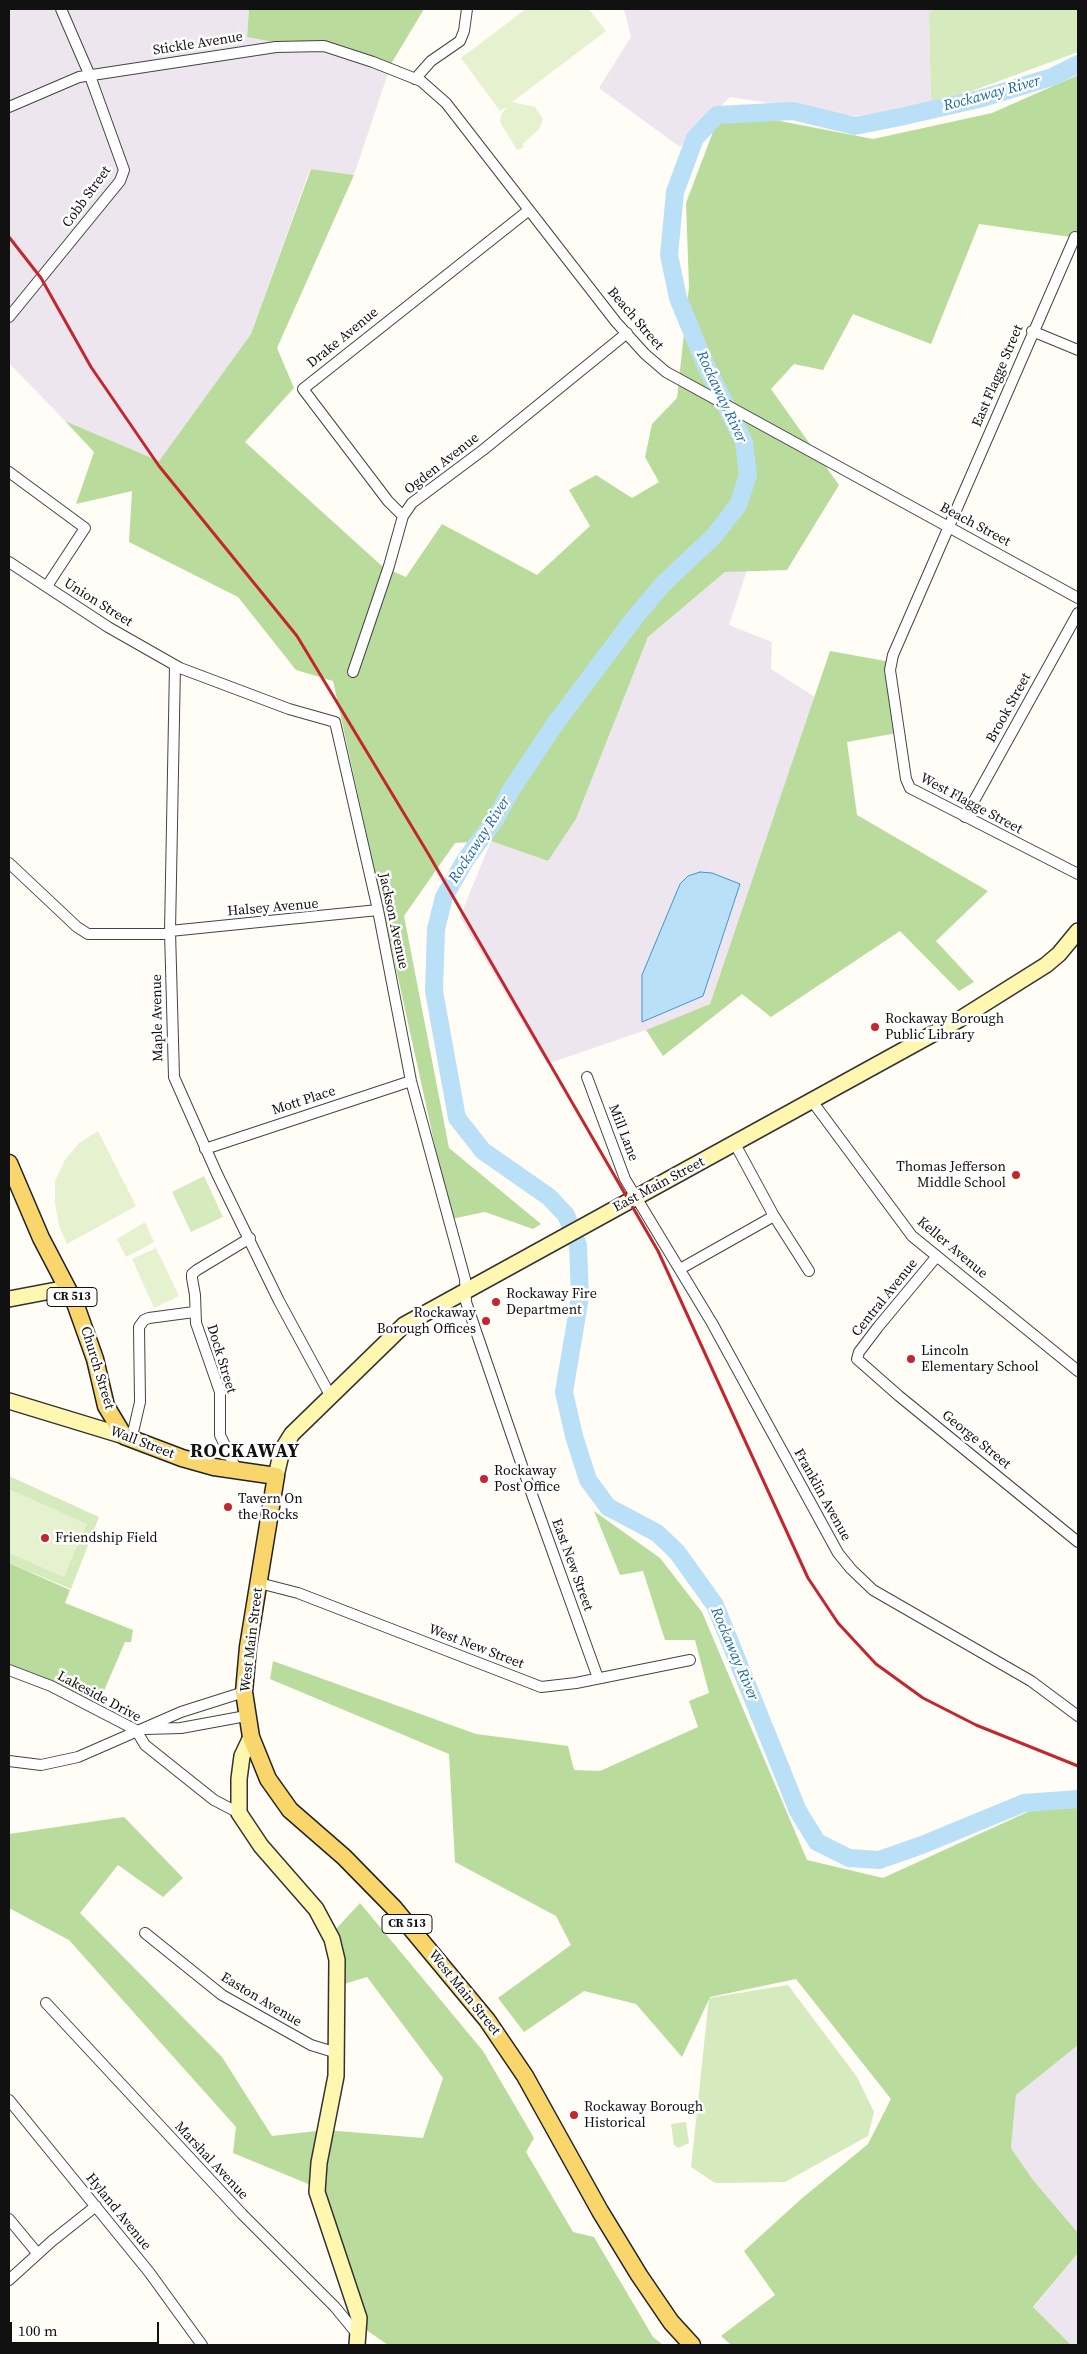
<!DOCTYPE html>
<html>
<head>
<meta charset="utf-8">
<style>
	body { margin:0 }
	#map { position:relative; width:1087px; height:2354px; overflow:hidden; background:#fffdf5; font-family:"Source Serif 4",serif }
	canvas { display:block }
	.frame { position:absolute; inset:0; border:10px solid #111; pointer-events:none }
	.scale { position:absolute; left:10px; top:2322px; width:149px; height:22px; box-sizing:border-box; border:2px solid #111; border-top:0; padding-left:6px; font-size:15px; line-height:18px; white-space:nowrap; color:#111; -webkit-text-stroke:4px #fff; paint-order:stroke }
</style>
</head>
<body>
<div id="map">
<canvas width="1087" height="2354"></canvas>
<div class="frame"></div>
<div class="scale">100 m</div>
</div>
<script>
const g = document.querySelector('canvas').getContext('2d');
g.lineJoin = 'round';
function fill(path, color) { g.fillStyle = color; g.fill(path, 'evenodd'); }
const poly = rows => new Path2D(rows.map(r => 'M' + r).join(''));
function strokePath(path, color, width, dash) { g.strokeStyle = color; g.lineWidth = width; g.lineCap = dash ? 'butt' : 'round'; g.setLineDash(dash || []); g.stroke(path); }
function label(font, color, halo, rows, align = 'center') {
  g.font = font + ' "Source Serif 4",serif'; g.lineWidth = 5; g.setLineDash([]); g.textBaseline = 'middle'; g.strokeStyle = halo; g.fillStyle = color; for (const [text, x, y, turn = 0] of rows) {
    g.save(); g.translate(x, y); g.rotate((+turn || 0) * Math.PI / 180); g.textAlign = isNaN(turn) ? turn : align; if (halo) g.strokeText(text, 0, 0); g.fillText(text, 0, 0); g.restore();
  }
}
fill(poly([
	[9,9,249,9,247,37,391,64,354,175,310,169,251,334,159,461,65,421,9,363],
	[624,9,932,9,929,15,931,106,854,116,730,97,680,147,599,88,631,37],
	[747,570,729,625,772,642,771,669,815,697,710,1004,646,1030,547,1064,460,917,491,841,548,861,576,819,648,637,725,572],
	[1078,2045,1078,2233,1033,2180,1011,2148,1016,2095],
	[1078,2253,1078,2345,1071,2345,1033,2308]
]), '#eee6ef');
fill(poly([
	[932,9,1078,9,1078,52,931,106,929,15],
	[204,1176,223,1217,191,1232,172,1192],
	[9,1476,99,1517,71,1589,9,1563],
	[788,1985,857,2077,874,2112,868,2136,785,2182,715,2183,691,2167,709,1998],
	[686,2122,689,2143,678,2148,674,2145,671,2124]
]), '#d5ebbd');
fill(poly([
	[249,9,424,9,391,64,247,37],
	[1078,75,1078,238,979,224,931,344,853,314,823,370,794,364,771,389,839,485,787,570,725,572,648,637,576,819,548,861,491,841,455,843,404,916,449,1148,541,1224,533,1229,485,1212,451,1219,333,681,296,670,238,597,129,542,132,491,76,504,94,452,65,421,159,461,251,334,311,169,354,175,277,348,294,388,245,442,383,567,406,577,442,524,537,575,590,526,569,490,596,475,632,498,659,482,645,457,652,424,677,398,689,287,686,203,716,124,749,115,873,139,992,113],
	[830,651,891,662,897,733,847,742,857,815,988,891,936,941,974,982,959,991,900,931,771,1017,742,994,663,1056,646,1030,710,1004],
	[594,1511,660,1558,702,1612,807,1860,883,1878,1034,1809,1078,1808,1078,2045,1016,2095,1011,2148,1033,2180,1078,2233,1078,2253,1033,2307,1071,2345,731,2345,721,2336,775,2295,744,2251,800,2200,868,2144,891,2099,796,1979,710,1997,682,2057,636,2004,584,1991,524,2032,498,1998,571,1945,556,1916,455,1862,449,1754,270,1679,273,1661,476,1734,568,1746,574,1770,600,1771,698,1727,689,1701,709,1693,695,1640,665,1640,643,1571,620,1575],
	[9,1563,70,1590,65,1603,133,1630,131,1642,125,1642,97,1707,9,1665],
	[124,1817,183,1878,163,1897,118,1865,80,1913,222,2057,272,2136,325,2130,423,2138,443,2078,367,1977,344,1984,334,1931,360,1903,483,2051,534,2138,526,2152,573,2232,594,2237,653,2337,663,2345,388,2345,362,2327,318,2188,233,2153,236,2127,69,1940,9,1908,9,1834]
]), '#b9dc9c');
fill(poly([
	[526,9,589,9,606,31,512,102,535,107,543,119,540,128,523,144,523,148,517,150,500,122,501,115,507,107,500,111,461,58],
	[98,1131,136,1206,67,1244,59,1226,55,1203,55,1181,65,1160,79,1143],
	[145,1222,154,1242,126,1257,117,1239],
	[156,1248,179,1296,154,1308,132,1259],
	[9,1489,87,1524,64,1577,9,1553]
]), '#e6f2cf');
const water = poly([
	[700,872,712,873,740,884,703,996,642,1022,642,975,680,884,688,876,700,872]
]);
fill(water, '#b9e0f7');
strokePath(water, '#3f96cf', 1);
strokePath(poly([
	[1078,64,1052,77,983,98,900,117,855,126,793,111,717,115,695,138,675,192,669,255,678,298,706,366,744,442,748,475,738,505,714,536,664,583,635,617,555,724,511,790,495,820,466,859,444,897,436,929,434,991,457,1118,483,1151,549,1197,566,1215,578,1245,580,1297,564,1392,574,1436,588,1480,608,1507,657,1533,677,1552,715,1605,798,1811,817,1842,849,1858,879,1860,922,1845,1024,1803,1078,1799]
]), '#b9e0f7', 18);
const street = poly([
	[415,79,431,61,460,41,464,31,467,9],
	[9,107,79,77,276,47,324,46,373,62,421,81,446,103,616,322,645,354,666,372,1078,598],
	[1075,237,893,655,890,670,906,779,910,788,1078,874],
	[9,317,120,181,124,170,90,76,61,9],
	[1032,331,1078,350],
	[9,472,85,528,47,586],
	[403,516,388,501,303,389,529,210],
	[9,562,108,627,180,668,289,709,335,722,378,910,411,1081,465,1279,466,1302,530,1489,598,1678],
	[175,665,170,931,174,1077,217,1174,279,1301,330,1395],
	[353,672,389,566,403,516,412,503,483,450,627,333],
	[965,817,1078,613],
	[9,863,77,927,88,934,170,934],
	[170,931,378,910],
	[587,1077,625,1179,712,1323,838,1553,851,1569,873,1590,1031,1681,1078,1716],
	[812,1101,912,1236,1078,1371],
	[735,1144,774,1216],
	[205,1149,411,1081],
	[937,1256,878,1327,859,1352,857,1359,899,1396,1078,1542],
	[680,1269,774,1216,809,1271],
	[129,1438,134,1428,140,1402,139,1327,144,1320,149,1318,194,1312],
	[236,1469,220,1435,220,1392,196,1323,195,1295,192,1278,192,1274,197,1270,250,1238],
	[259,1583,298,1593,541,1687,576,1683,690,1660],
	[9,1670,51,1686,136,1730,145,1745,214,1800,239,1813],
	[145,1729,181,1728,246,1716],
	[9,1761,41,1765,78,1757,181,1712,244,1692],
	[145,1933,222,1995,311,2045,337,2053],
	[46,2003,242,2214,335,2307,358,2335],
	[9,2100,149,2272,202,2345],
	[9,2219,38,2254],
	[9,2280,52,2241,96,2206]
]);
const secondary = poly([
	[9,1299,67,1288],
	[9,1401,124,1436],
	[276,1476,282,1450,292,1434,404,1325,960,1019,1046,965,1059,954,1078,931],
	[251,1737,242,1756,239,1779,239,1813,261,1846,316,1909,332,1939,337,1960,336,2076,319,2163,317,2192,359,2318,357,2345]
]);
const primary = poly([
	[9,1163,41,1238,75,1303,95,1359,106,1406,124,1436,182,1458,214,1467,276,1476,248,1647,244,1692,251,1737,268,1779,290,1810,344,1857,394,1908,487,2020,525,2076,600,2211,639,2275,671,2322,692,2345]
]);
strokePath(street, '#444', 12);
strokePath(secondary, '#333', 18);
strokePath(primary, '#222', 19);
strokePath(street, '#fff', 10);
strokePath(secondary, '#fff6b0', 15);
strokePath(primary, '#f9d66b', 16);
strokePath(poly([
	[9,237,41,278,91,367,159,466,297,636,429,855,658,1251,808,1578,838,1623,876,1664,923,1698,976,1725,1078,1766]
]), '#c4262e', 3);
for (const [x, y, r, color] of [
	[875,1027,5,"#c4262e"],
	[1016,1175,5,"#c4262e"],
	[496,1302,5,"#c4262e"],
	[486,1321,5,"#c4262e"],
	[911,1359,5,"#c4262e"],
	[484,1479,5,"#c4262e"],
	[228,1507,5,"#c4262e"],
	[45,1538,5,"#c4262e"],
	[574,2115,5,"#c4262e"]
]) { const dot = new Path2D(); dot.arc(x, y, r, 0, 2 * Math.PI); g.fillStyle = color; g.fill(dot); strokePath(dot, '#fff', 2); }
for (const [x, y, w] of [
	[72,1297,50],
	[407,1924,50]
]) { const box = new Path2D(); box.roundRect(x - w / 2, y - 9.5, w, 19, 4); g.fillStyle = '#fff'; g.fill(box); strokePath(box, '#111', 1); }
label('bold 12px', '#111', null, [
	["CR 513",72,1297],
	["CR 513",407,1924]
]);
label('14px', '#111', '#fff', [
	["Stickle Avenue",198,44,-9],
	["Cobb Street",87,197,-54],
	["Beach Street",635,319,49],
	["Drake Avenue",343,338,-39],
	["East Flagge Street",998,376,-67],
	["Ogden Avenue",442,464,-38],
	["Beach Street",975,525,28],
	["Union Street",98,603,32],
	["Brook Street",1009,708,-61],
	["West Flagge Street",971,804,28],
	["Halsey Avenue",273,908,-5],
	["Jackson Avenue",393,921,78],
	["Maple Avenue",158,1018,-91],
	["Mott Place",304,1101,-18],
	["Mill Lane",623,1133,69],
	["East Main Street",659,1185,-28],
	["Keller Avenue",952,1248,40],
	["Central Avenue",885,1298,-51],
	["Dock Street",221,1359,73],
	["Church Street",97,1368,73],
	["George Street",976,1440,39],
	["Wall Street",142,1443,21],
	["Franklin Avenue",822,1495,61],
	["East New Street",572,1565,70],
	["West Main Street",252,1640,-83],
	["West New Street",476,1647,21],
	["Lakeside Drive",99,1697,28],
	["West Main Street",464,1993,51],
	["Easton Avenue",261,2000,31],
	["Marshal Avenue",211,2161,47],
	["Hyland Avenue",118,2212,51]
]);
label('14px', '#111', '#fff', [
	["Rockaway Borough",885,1019],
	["Public Library",885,1035],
	["Thomas Jefferson",1006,1167,"right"],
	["Middle School",1006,1183,"right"],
	["Rockaway Fire",506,1294],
	["Department",506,1310],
	["Rockaway",476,1313,"right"],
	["Borough Offices",476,1329,"right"],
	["Lincoln",921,1351],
	["Elementary School",921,1367],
	["Rockaway",494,1471],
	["Post Office",494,1487],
	["Tavern On",238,1499],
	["the Rocks",238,1515],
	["Friendship Field",55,1538],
	["Rockaway Borough",584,2107],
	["Historical",584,2123]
], 'left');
label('italic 15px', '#1768a6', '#fff', [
	["Rockaway River",992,94,-15],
	["Rockaway River",721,397,65],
	["Rockaway River",480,840,-57],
	["Rockaway River",734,1654,67]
]);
g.letterSpacing = '1px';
label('bold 19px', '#111', '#fff', [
	["ROCKAWAY",245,1452]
]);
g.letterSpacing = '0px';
</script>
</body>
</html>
